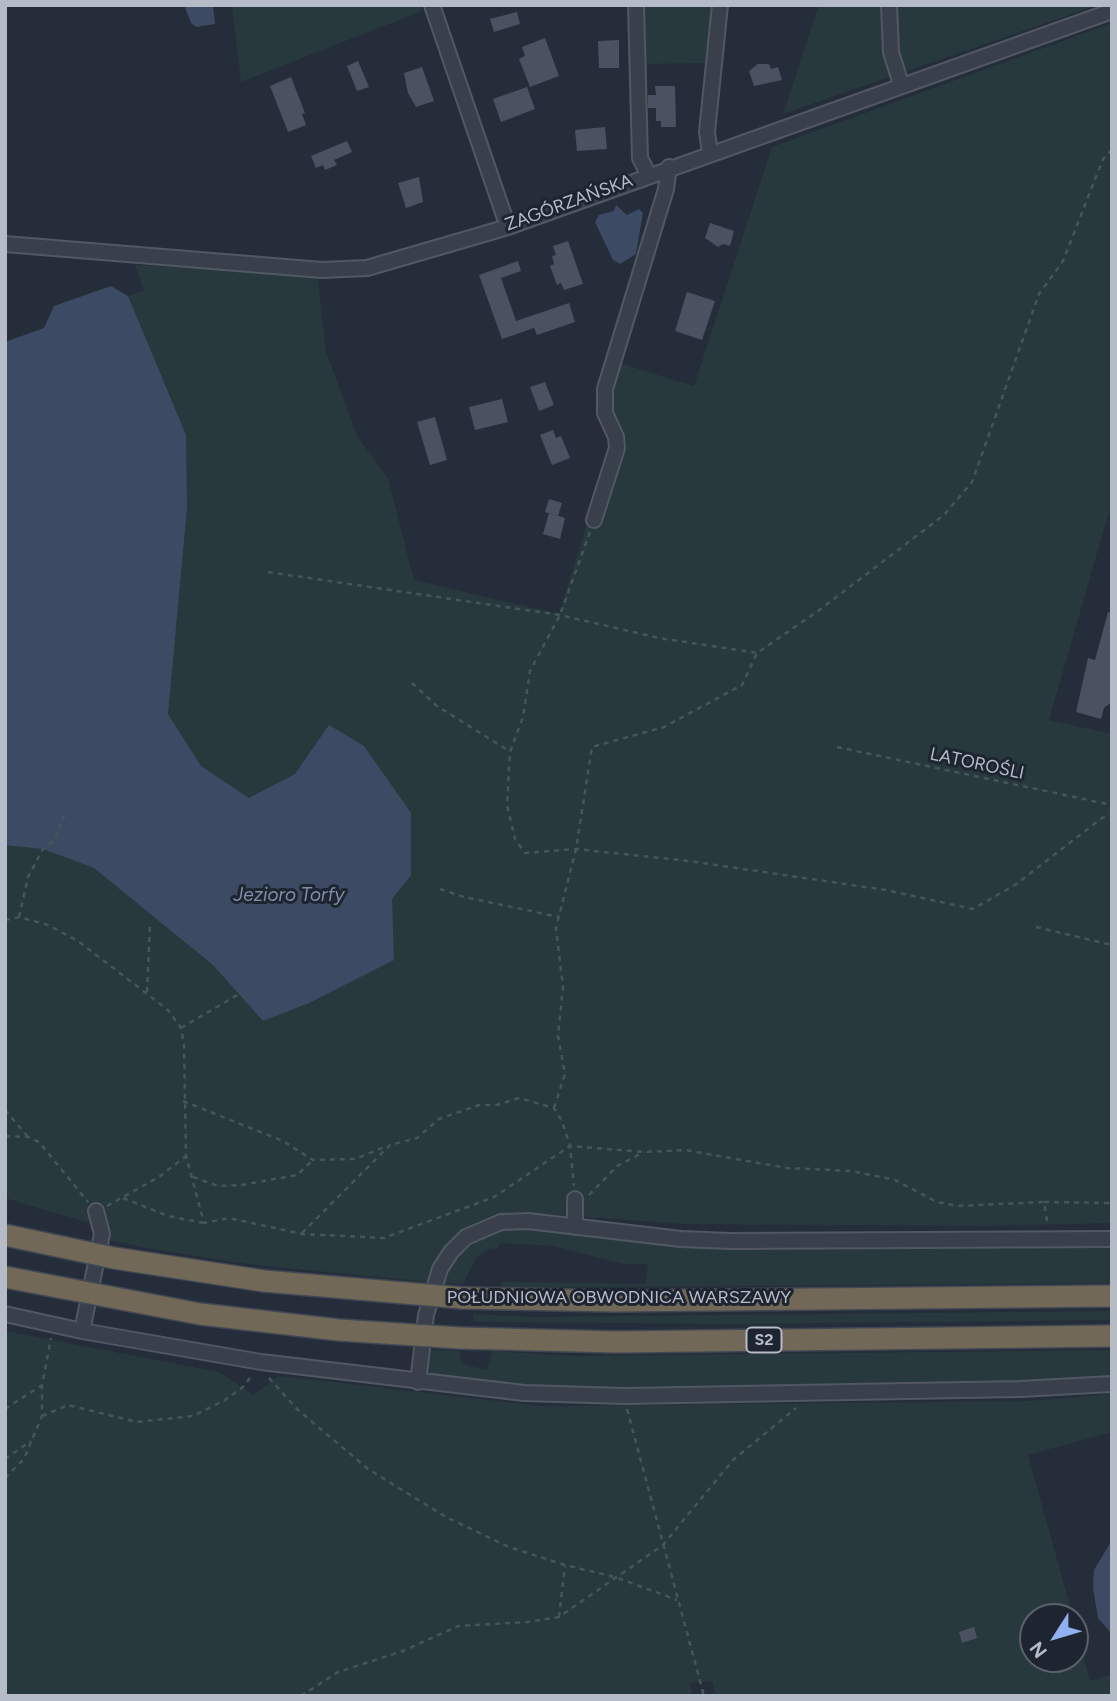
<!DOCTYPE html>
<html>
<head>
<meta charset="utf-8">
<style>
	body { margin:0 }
	#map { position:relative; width:1117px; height:1701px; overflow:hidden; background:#252d3b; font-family:Figtree,sans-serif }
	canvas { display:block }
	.frame { position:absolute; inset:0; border:7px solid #b5bbc7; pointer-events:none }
	.north { position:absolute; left:1019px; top:1603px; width:70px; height:70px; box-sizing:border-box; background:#1e2530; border:2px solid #5a616c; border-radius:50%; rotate:233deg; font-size:19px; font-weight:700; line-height:28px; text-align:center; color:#b5bbc7 }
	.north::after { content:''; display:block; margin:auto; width:24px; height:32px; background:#91b0f0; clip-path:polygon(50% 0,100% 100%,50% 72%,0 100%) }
</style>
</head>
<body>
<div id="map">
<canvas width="1117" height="1701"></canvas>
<div class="frame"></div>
<div class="north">N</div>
</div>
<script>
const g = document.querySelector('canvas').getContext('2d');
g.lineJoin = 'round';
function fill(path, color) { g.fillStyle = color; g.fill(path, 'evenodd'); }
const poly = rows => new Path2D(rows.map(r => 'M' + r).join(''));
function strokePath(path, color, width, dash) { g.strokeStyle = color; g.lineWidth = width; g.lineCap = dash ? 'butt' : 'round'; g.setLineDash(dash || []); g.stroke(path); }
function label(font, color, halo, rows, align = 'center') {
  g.font = font + ' Figtree,sans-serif'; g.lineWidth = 6; g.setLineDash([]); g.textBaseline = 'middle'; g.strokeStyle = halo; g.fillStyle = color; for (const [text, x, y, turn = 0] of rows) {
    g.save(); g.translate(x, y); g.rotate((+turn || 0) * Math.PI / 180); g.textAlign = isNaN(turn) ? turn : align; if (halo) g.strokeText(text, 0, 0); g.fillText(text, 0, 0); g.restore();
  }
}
fill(poly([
	[232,5,420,5,422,11,241,82],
	[641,5,715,5,710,63,642,64],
	[819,5,883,5,892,76,783,114],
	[897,5,1098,5,907,71,896,43],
	[1112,23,1112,501,1049,720,1112,734,1112,1223,974,1226,683,1224,516,1212,493,1215,470,1225,457,1235,435,1263,429,1282,247,1264,152,1249,109,1240,107,1228,5,1198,5,342,44,328,54,306,111,286,128,296,144,291,135,265,317,274,326,351,357,436,388,478,414,580,559,614,587,524,595,527,623,439,608,407,611,387,619,363,694,386,772,147],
	[514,1228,1112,1245,1112,1283,501,1288,501,1282,518,1282,645,1284,648,1264,623,1264,554,1246,500,1243,498,1248,489,1249,476,1258,463,1284,442,1283,450,1265,464,1249,479,1237],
	[1112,1311,1112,1320,738,1324,474,1322,473,1314,530,1317],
	[5,1331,219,1372,253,1395,279,1376,541,1406,1028,1401,1112,1394,1112,1432,1028,1455,1073,1617,1033,1617,1033,1659,1075,1659,1075,1626,1090,1681,1112,1674,1112,1696,716,1696,712,1681,689,1683,693,1696,5,1696],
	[429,1350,460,1351,460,1359,465,1365,487,1370,492,1351,572,1356,1112,1350,1112,1377,1084,1380,551,1388,431,1376,427,1366]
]), '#27393c');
fill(poly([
	[184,5,213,5,215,24,196,27,191,23],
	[616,205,627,215,639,209,643,213,636,254,620,264,613,260,595,222,599,215,614,211],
	[111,286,128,296,186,435,187,508,168,714,201,766,249,798,295,774,329,725,364,746,411,813,411,875,392,899,394,960,309,1003,263,1021,213,965,94,868,43,849,5,845,5,342,44,328,54,306],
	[1112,1540,1112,1634,1098,1618,1093,1588,1094,1570]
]), '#3c4a63');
fill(poly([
	[517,12,520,24,494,32,490,19],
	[545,38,559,76,530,87,519,59,525,56,522,47],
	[619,40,619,68,599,68,598,41],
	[358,61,369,87,357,91,347,66],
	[758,64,769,64,771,69,778,67,782,80,754,86,749,71],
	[422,67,434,101,416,107,408,93,404,73],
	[291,77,305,113,302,114,306,125,288,132,270,86],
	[655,86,675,86,676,127,661,127,661,121,656,121,656,108,648,108,648,95,656,95],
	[527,87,535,109,501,122,493,99],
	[605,127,607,149,577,151,575,130],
	[347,141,352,152,334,160,337,165,325,170,323,165,316,168,311,156],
	[419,177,423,202,406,208,398,183],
	[710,223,734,231,730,246,723,244,718,247,705,238],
	[568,241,583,284,564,290,561,283,557,285,550,266,554,264,552,256,556,255,553,246],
	[518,261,521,271,501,278,516,321,569,303,575,322,537,335,534,328,502,339,479,275],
	[687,292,715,301,702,340,675,331],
	[545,382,554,405,539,411,530,387],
	[502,399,508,422,475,430,469,407],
	[435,417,447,460,430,465,417,422],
	[553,430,556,438,561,436,570,458,552,465,540,435],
	[549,499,562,503,558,516,545,512],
	[549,513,565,518,560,539,543,534],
	[1108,612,1112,613,1112,702,1104,708,1101,719,1076,712,1088,658,1095,660],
	[974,1627,977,1638,962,1643,959,1632]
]), '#4a5262');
const minor = poly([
	[432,5,508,227],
	[636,5,640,158,648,174],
	[889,5,891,52,901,84],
	[710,152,707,132,720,5],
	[5,244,322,270,367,268,508,227,1112,11],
	[594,520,617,448,616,437,605,413,605,389,666,189,669,167],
	[575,1227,575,1199],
	[5,1314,82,1331,261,1362,524,1393,624,1396,1020,1389,1112,1384],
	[82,1331,102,1234,96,1211],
	[418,1382,426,1315,440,1269,451,1252,466,1237,501,1222,528,1221,681,1239,730,1241,1112,1239]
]);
const highway = poly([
	[463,1298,615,1301,1112,1296],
	[460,1338,616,1342,1112,1336]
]);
strokePath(minor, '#515863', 18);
strokePath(highway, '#414853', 24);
strokePath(poly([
	[590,532,560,615,530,671,523,717,510,752,507,805,515,839,525,853,576,849,689,861,886,890,973,909,1015,885,1102,818,1112,815],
	[268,572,560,615,659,638,757,653],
	[412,683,437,706,509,751],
	[837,747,1112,805],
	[440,889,464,897,559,917],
	[19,917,28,877,43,849,54,841,65,814,69,816],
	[5,920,19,917,48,925,78,941,168,1010,181,1028,184,1044,186,1156,204,1223,229,1218,302,1234,384,1238,494,1197,570,1146,644,1152,685,1150,787,1168,852,1171,895,1180,937,1202,957,1206,1044,1202,1048,1226],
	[1036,927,1112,945],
	[147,992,150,925],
	[181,1028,239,994],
	[183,1101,283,1141,313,1160,355,1159,387,1146],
	[554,1108,565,1074,558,1036,563,987,556,928,576,849,592,747,664,727,742,685,757,653,818,611,944,515,972,482,1039,294,1063,261,1103,159,1112,150],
	[5,1110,28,1137],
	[5,1136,28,1137,39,1142,88,1202],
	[193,1177,218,1186,242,1185,297,1175,313,1160],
	[589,1195,617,1166,644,1152],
	[123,1198,168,1216,204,1223],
	[1044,1202,1112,1203],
	[107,1206,159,1177,186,1156],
	[302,1233,390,1145,417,1138,439,1119,479,1105,497,1105,519,1098,554,1108,562,1121,570,1146,574,1186],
	[269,1378,297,1409,368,1469,446,1517,509,1547,565,1565,615,1577,677,1600],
	[5,1409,42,1385,51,1338],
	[627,1409,704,1696],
	[42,1416,68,1405,137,1422,193,1416,225,1400,244,1386,252,1375],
	[5,1459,31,1441],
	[5,1478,24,1459,42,1416,42,1385],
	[559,1617,565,1565],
	[301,1696,338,1672,403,1651,458,1626,528,1622,559,1617,663,1545,733,1460,796,1408]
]), '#455659', 2.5, [5, 5]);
strokePath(minor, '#39404c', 14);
strokePath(highway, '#716857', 21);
const highwayBridge = poly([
	[5,1235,114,1258,264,1281,463,1298],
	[5,1277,200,1314,339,1330,460,1338]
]);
strokePath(highwayBridge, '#414853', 24, []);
strokePath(highwayBridge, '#716857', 21);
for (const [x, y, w] of [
	[764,1340,35]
]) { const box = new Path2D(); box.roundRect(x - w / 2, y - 12.5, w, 25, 5); g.fillStyle = '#1e2530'; g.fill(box); strokePath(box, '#b5bbc7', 2); }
label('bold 16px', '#b5bbc7', null, [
	["S2",764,1340]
]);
label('18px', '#b5bbc7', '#1e2530', [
	["ZAGÓRZAŃSKA",569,203,-20],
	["LATOROŚLI",977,764,12],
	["POŁUDNIOWA OBWODNICA WARSZAWY",619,1298]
]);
label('italic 19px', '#7f8fac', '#1e2530', [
	["Jezioro Torfy",289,895]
]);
</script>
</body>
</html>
